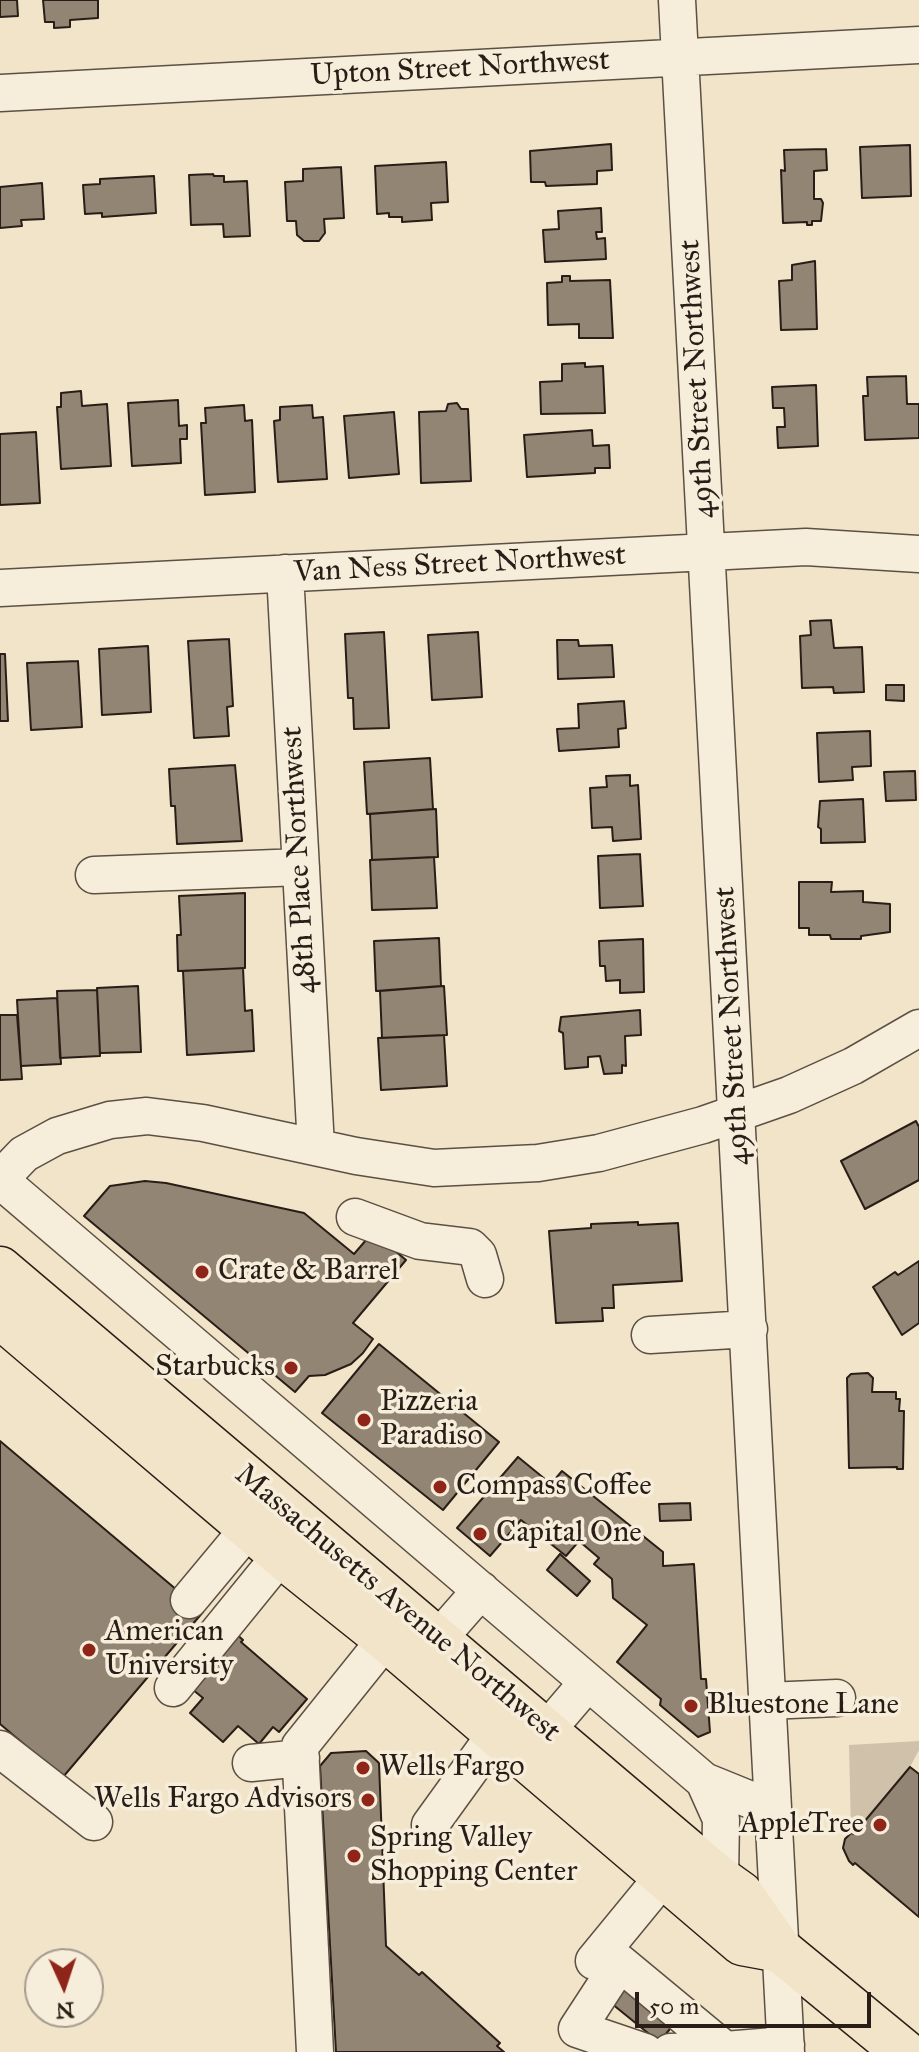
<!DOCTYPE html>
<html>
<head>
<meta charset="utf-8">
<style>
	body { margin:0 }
	#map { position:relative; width:919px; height:2052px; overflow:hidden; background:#f2e4c8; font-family:"IM FELL Great Primer",serif }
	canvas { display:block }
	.north { position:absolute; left:24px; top:1948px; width:80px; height:80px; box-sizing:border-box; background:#f7eddb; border:2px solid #a59a8d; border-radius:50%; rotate:177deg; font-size:22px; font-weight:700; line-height:32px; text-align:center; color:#291e17 }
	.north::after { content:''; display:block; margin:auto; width:28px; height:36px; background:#8f2418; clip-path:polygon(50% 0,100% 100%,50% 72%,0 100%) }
	.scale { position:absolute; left:635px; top:1992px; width:236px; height:36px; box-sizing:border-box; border:4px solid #291e17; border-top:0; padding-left:10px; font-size:24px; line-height:28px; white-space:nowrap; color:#291e17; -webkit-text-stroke:6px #f7eddb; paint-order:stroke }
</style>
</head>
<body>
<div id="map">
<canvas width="919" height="2052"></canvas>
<div class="north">N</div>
<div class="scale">50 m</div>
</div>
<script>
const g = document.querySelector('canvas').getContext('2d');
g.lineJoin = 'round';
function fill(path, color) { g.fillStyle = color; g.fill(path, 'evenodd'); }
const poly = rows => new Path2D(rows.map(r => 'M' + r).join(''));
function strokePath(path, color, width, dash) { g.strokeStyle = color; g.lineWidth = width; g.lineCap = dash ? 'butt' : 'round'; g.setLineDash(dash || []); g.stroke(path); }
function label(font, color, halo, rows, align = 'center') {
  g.font = font + ' "IM FELL Great Primer",serif'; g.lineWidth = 7; g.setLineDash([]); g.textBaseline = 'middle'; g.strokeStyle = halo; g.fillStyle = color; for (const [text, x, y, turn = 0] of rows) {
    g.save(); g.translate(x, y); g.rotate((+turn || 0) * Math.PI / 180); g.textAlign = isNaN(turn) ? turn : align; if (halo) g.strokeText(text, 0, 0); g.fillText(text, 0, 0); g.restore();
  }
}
fill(poly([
	[919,1741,919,1750,910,1767,854,1834,851,1832,849,1745]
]), '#d0c2aa');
const building = poly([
	[0,0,17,0,18,16,0,17,0,0],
	[43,0,98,0,98,18,70,20,70,27,54,28,54,22,45,22,43,0],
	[611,144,612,170,597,171,597,184,546,186,545,182,531,182,530,151,611,144],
	[910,145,911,196,862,198,860,147,910,145],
	[826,149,827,170,814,171,814,199,821,199,823,203,821,221,812,221,812,225,807,225,807,222,783,223,781,170,785,171,784,150,826,149],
	[446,162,448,202,431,203,432,220,402,222,402,217,389,217,389,213,377,214,375,166,446,162],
	[341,167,344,218,324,219,325,233,319,241,304,241,297,235,296,221,287,221,285,182,303,181,303,169,341,167],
	[213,174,214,176,224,176,224,182,247,181,250,236,224,237,223,224,191,225,189,175,213,174],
	[154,176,156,213,102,217,102,213,85,214,83,185,100,184,100,179,154,176],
	[42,183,44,219,21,220,22,226,0,228,0,187,42,183],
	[601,208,602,232,596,232,597,239,605,238,606,259,545,262,543,230,559,229,558,211,601,208],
	[815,261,817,329,781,330,779,281,792,280,792,265,815,261],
	[562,276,570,276,570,281,610,280,613,338,579,338,579,324,548,325,547,283,562,282,562,276],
	[585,363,585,367,603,366,605,413,541,414,540,382,562,381,562,364,585,363],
	[906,376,907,404,919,404,919,438,865,440,863,396,868,396,867,377,906,376],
	[816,385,818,446,778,448,777,427,785,427,784,408,773,408,772,387,816,385],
	[81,391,82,406,107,404,111,466,61,469,57,407,61,407,61,393,81,391],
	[178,400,179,426,187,425,187,439,180,439,181,463,132,466,128,403,178,400],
	[457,403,461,409,468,409,471,481,421,483,419,412,446,411,448,404,457,403],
	[244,405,245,421,252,420,255,492,205,495,201,423,206,423,205,408,244,405],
	[312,405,313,418,323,417,327,479,278,482,274,421,280,420,280,407,312,405],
	[394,412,399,474,349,478,344,416,394,412],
	[592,430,593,446,609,445,610,468,595,468,595,473,527,477,524,435,592,430],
	[36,432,40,503,0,505,0,434,36,432],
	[831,620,834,648,862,647,864,692,834,693,833,687,802,688,800,636,811,635,810,621,831,620],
	[384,632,389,728,354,729,353,698,348,698,345,634,384,632],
	[478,632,482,697,432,700,428,635,478,632],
	[229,639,233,706,227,707,229,736,194,738,188,641,229,639],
	[557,640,578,640,579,646,612,645,614,677,558,679,557,640],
	[148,646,151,712,102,715,99,649,148,646],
	[0,654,5,654,8,721,0,721,0,654],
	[78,661,82,727,31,730,27,663,78,661],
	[886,685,904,685,904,701,886,700,886,685],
	[624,701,626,728,618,729,619,747,559,751,557,729,579,728,578,704,624,701],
	[870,731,871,766,852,767,853,780,819,782,817,733,870,731],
	[430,758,433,809,367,814,364,762,430,758],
	[235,765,242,841,177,844,175,806,171,806,169,769,235,765],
	[915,771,916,800,886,801,884,772,915,771],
	[630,775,630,786,638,785,641,839,613,841,612,827,592,828,590,788,607,787,606,776,630,775],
	[863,799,865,842,821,843,821,829,818,827,820,801,863,799],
	[436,809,438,857,372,860,370,814,436,809],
	[640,854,643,906,600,908,598,856,640,854],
	[434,857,437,908,372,910,370,860,434,857],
	[799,882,832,882,831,892,863,891,863,902,890,904,890,932,861,936,861,939,831,939,830,935,809,935,809,928,799,928,799,882],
	[245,893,245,968,178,971,177,935,181,935,179,896,245,893],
	[439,938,441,986,376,991,374,941,439,938],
	[643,939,644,992,620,993,620,980,606,981,605,966,600,966,599,941,643,939],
	[243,968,245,1011,252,1010,254,1051,187,1055,183,971,243,968],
	[138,986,141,1052,100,1053,97,988,138,986],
	[444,986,447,1035,382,1038,380,991,444,986],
	[97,990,100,1056,60,1058,57,991,97,990],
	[57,998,61,1064,21,1066,17,1000,57,998],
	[640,1010,641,1035,625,1036,626,1066,622,1065,622,1073,604,1074,600,1056,588,1057,588,1067,565,1069,563,1033,559,1031,561,1017,640,1010],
	[0,1015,17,1015,22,1079,0,1080,0,1015],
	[444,1035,447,1086,381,1090,378,1038,444,1035],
	[916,1121,919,1127,919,1180,865,1209,841,1161,916,1121],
	[145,1181,166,1183,304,1213,354,1254,373,1232,406,1260,353,1323,373,1339,363,1353,351,1364,325,1375,309,1376,295,1392,84,1216,110,1186,145,1181],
	[638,1222,638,1225,678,1223,682,1281,613,1285,614,1308,602,1308,603,1321,556,1323,549,1231,591,1228,591,1224,638,1222],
	[919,1261,919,1323,902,1335,873,1287,895,1272,898,1275,919,1261],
	[379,1344,499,1442,443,1510,322,1413,379,1344],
	[868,1373,873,1378,872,1392,896,1392,896,1399,900,1399,899,1411,904,1411,903,1469,897,1469,897,1467,849,1468,847,1378,851,1374,868,1373],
	[0,1441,203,1612,63,1777,0,1724,0,1441],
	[518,1457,551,1484,562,1471,663,1552,663,1566,694,1564,701,1679,706,1679,710,1732,698,1737,660,1705,661,1699,617,1662,647,1625,613,1598,612,1579,594,1564,599,1558,579,1541,566,1556,521,1520,490,1556,457,1528,518,1457],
	[690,1503,691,1520,660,1521,659,1504,690,1503],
	[560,1554,590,1581,577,1596,547,1570,560,1554],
	[234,1632,243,1640,241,1642,307,1699,279,1732,273,1727,259,1744,238,1726,223,1742,190,1713,203,1698,192,1689,234,1632],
	[366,1751,379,1763,386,1946,419,1975,422,1972,500,2043,497,2046,504,2052,336,2052,320,1766,331,1753,366,1751],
	[910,1767,919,1774,919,1917,855,1863,853,1865,849,1861,843,1848,845,1839,851,1833,854,1834,910,1767],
	[628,1972,681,2016,659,2042,606,1999,628,1972]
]);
fill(building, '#928573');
strokePath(building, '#291e17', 2);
const minor = poly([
	[677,0,786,2052],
	[0,93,919,45],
	[285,573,316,1147],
	[0,588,806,547,919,554],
	[94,875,301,867],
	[0,1179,24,1154,57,1136,110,1120,147,1116,203,1123,356,1156,434,1168,538,1163,599,1153,703,1125,789,1095,853,1066,919,1028],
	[0,1180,704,1781,773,1809],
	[355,1217,420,1241,470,1247,478,1255,485,1279],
	[650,1335,749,1329],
	[189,1600,249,1528],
	[439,1638,481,1590],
	[173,1688,281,1555],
	[767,1701,837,1698],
	[547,1730,588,1682],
	[0,1749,94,1822],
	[251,1763,301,1758],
	[704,1781,721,1819,720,1879],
	[430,1825,495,1735],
	[594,1961,620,1963,725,2050,786,2045],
	[594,1961,663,1877],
	[620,1963,577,2029,645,2052],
	[315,2052,300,1746,386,1639],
	[670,2052,725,2050]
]);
const major = poly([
	[0,1269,720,1879,741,1894,780,1950,904,2052],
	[0,1316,281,1555,386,1639,742,1943,780,1950]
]);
strokePath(minor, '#5b5043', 39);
strokePath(major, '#291e17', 47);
strokePath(minor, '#f7eddb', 36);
strokePath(major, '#f2e4c8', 44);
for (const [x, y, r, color] of [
	[202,1272,8,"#8f2418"],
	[291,1368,8,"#8f2418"],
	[364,1420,8,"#8f2418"],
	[440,1487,8,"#8f2418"],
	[480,1534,8,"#8f2418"],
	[89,1650,8,"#8f2418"],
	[691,1706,8,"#8f2418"],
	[363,1768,8,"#8f2418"],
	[368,1800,8,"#8f2418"],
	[880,1825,8,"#8f2418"],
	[354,1856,8,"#8f2418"]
]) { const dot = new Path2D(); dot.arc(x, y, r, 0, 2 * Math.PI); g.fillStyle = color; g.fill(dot); strokePath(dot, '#f7eddb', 3); }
label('30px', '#291e17', '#f7eddb', [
	["Upton Street Northwest",460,69,-3],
	["49th Street Northwest",698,379,-93],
	["Van Ness Street Northwest",460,565,-3],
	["48th Place Northwest",300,860,-93],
	["49th Street Northwest",733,1026,-93],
	["Massachusetts Avenue Northwest",397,1604,40]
]);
label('30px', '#291e17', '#f7eddb', [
	["Crate & Barrel",218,1272],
	["Starbucks",275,1368,"right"],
	["Pizzeria",380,1403],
	["Paradiso",380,1437],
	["Compass Coffee",456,1487],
	["Capital One",496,1534],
	["American",105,1633],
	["University",105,1667],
	["Bluestone Lane",707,1706],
	["Wells Fargo",379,1768],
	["Wells Fargo Advisors",352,1800,"right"],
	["AppleTree",864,1825,"right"],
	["Spring Valley",370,1839],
	["Shopping Center",370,1873]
], 'left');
</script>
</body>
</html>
